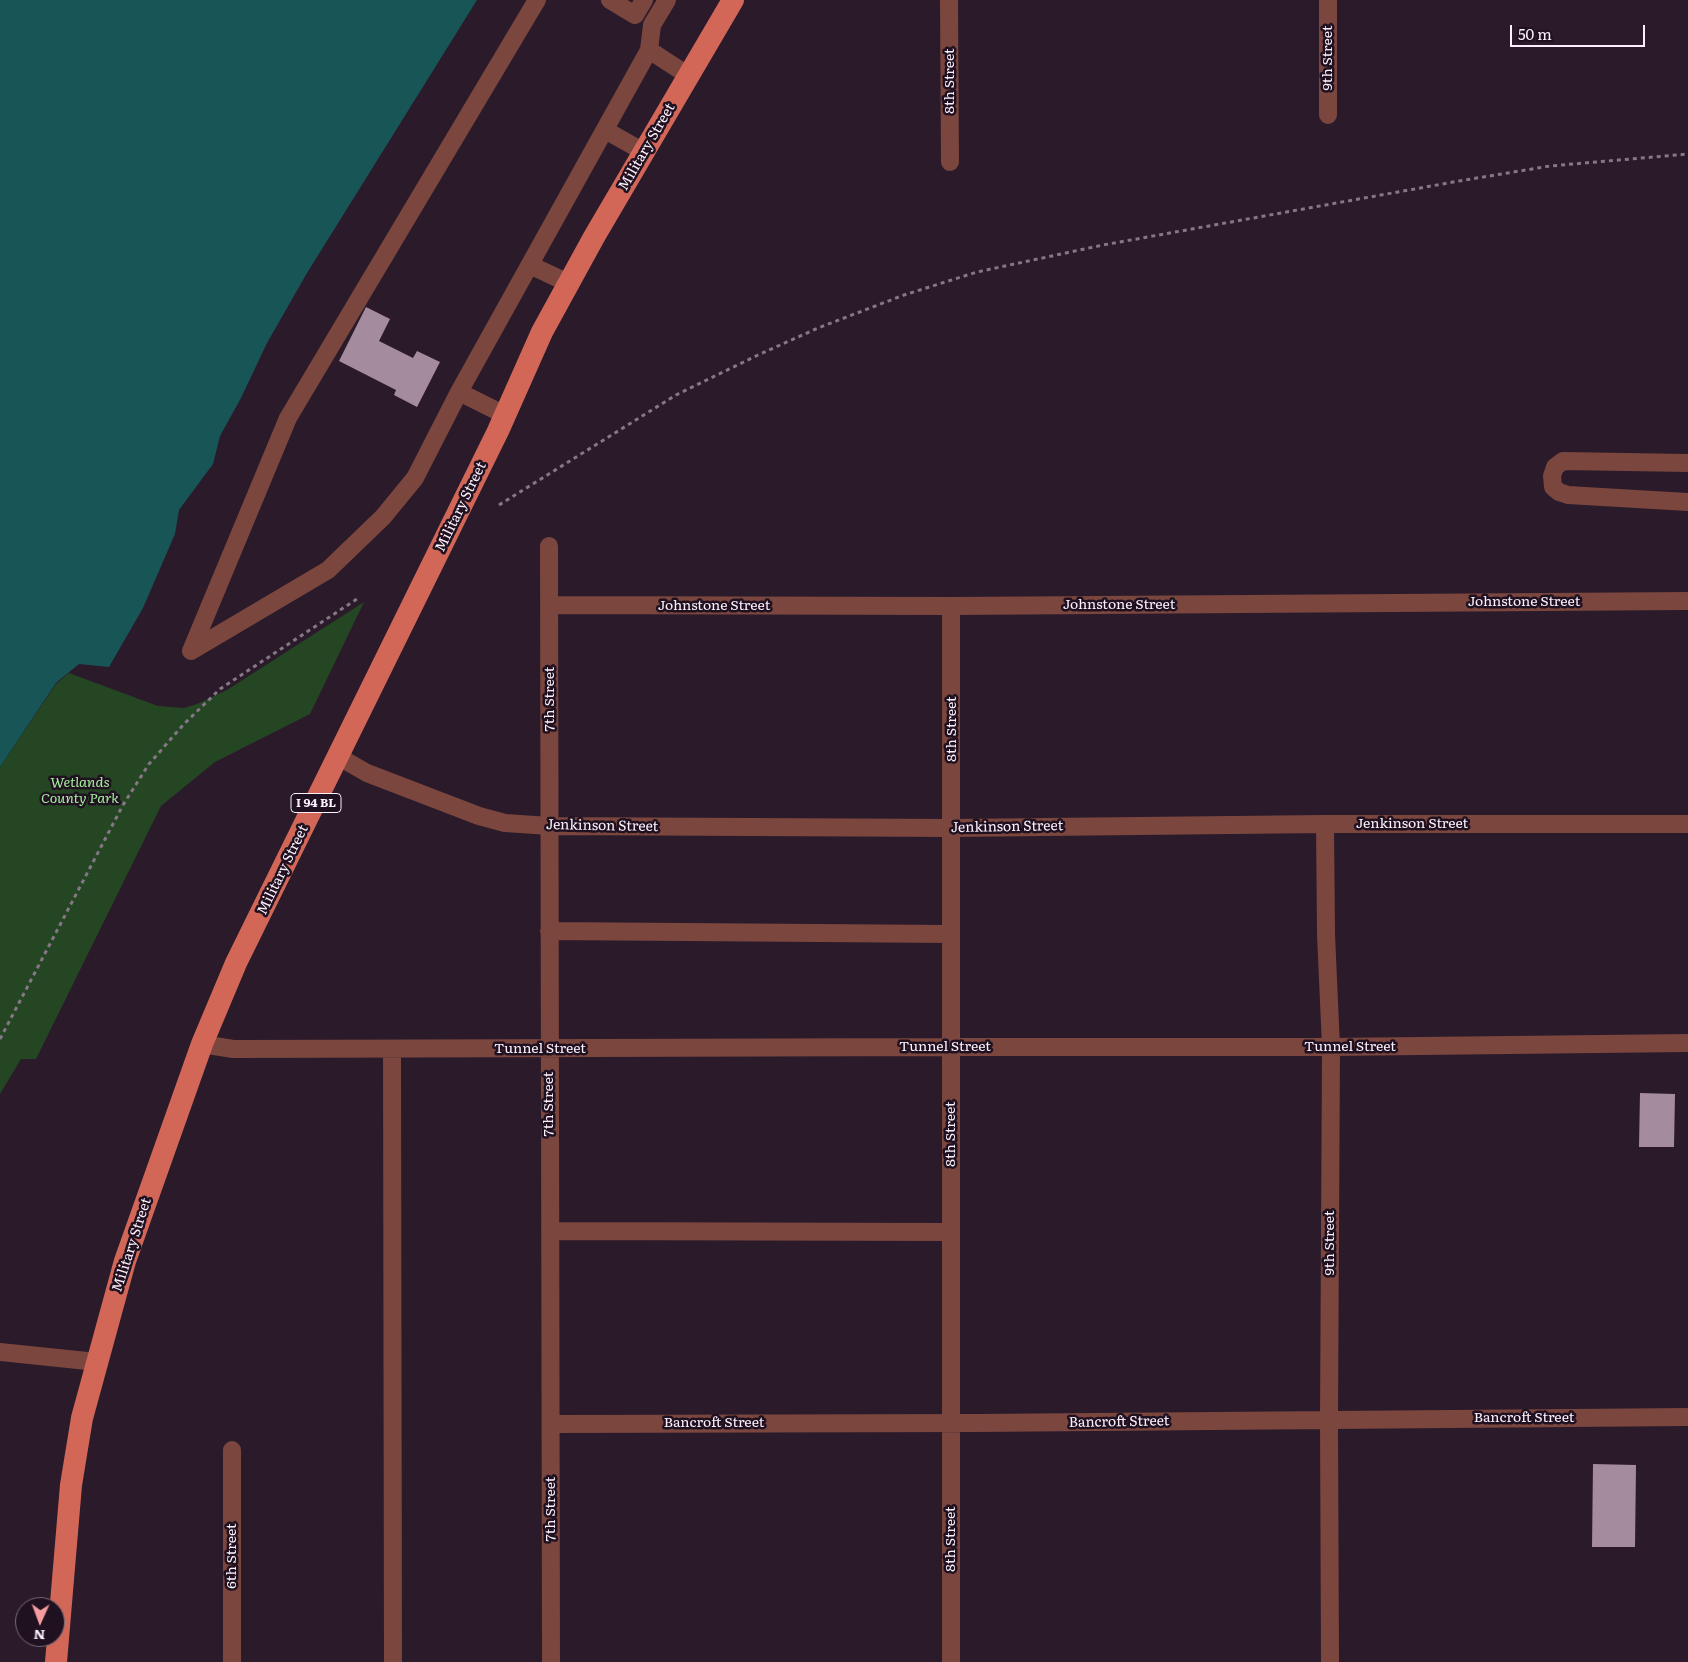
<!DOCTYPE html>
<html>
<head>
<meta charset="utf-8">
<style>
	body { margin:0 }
	#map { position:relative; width:1688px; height:1662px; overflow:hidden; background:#2a1a2a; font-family:Literata,serif }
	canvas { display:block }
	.north { position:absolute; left:15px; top:1597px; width:50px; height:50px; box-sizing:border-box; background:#201120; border:1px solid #786a78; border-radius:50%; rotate:182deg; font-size:14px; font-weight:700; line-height:20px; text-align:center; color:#fbf0fb }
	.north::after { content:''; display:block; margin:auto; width:18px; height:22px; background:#f59b9f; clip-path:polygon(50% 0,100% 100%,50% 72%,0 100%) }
	.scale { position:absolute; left:1510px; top:25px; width:135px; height:22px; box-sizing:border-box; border:2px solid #fbf0fb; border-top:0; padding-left:6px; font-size:15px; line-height:18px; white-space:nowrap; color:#fbf0fb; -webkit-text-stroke:4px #201120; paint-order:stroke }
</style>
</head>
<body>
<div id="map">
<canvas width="1688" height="1662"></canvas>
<div class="north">N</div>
<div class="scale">50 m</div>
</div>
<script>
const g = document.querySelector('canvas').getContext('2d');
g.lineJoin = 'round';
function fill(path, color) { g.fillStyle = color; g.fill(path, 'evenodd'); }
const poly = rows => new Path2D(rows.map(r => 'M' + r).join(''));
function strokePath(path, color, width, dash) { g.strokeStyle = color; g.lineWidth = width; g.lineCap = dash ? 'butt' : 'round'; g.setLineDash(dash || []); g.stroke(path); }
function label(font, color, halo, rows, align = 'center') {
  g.font = font + ' Literata,serif'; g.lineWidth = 5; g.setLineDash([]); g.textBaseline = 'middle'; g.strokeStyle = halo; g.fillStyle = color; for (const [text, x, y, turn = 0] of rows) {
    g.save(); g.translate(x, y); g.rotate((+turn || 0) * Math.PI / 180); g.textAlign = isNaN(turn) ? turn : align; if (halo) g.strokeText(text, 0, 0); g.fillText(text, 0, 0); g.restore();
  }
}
fill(poly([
	[364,602,310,714,215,762,161,806,36,1059,21,1059,0,1094,0,767,56,684,69,673,158,706,184,708,197,704,227,690]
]), '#254623');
fill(poly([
	[0,0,477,0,307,273,267,343,241,398,220,436,213,464,179,510,175,534,143,608,109,667,79,664,56,683,0,767]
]), '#175556');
fill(poly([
	[366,307,390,319,379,341,413,358,417,351,440,362,417,407,394,395,396,390,339,361],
	[1640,1093,1675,1094,1674,1147,1639,1147],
	[1593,1464,1636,1465,1635,1547,1592,1547]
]), '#a48c9e');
strokePath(poly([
	[499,505,676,395,758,355,818,328,904,295,977,272,1103,245,1459,181,1550,166,1688,154],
	[0,1039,123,805,149,764,184,724,220,689,360,597]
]), '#857785', 3, [4, 4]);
strokePath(poly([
	[537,0,288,418,191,651,328,570,383,517,415,478,459,392,649,50,689,76],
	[610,0,635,15,644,0],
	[949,0,950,162],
	[649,50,652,25,667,0],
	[1328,115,1328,0],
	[605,130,644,152],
	[530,265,568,283],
	[459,392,505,415],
	[1688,463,1563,461,1555,467,1552,476,1553,487,1559,492,1568,495,1688,502],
	[549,546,551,1662],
	[550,605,951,606,1688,601],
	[951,606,951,1662],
	[339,757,367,773,479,816,505,823,550,826,952,828,1325,824,1688,824],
	[1325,824,1326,934,1331,1047,1329,1420,1330,1662],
	[549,931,951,934],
	[202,1044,233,1049,950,1047,1331,1047,1688,1043],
	[392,1049,393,1662],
	[550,1231,951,1232],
	[0,1352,97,1362],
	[551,1424,976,1423,1688,1417],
	[232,1662,232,1450]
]), '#7a463e', 18);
strokePath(poly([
	[56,1662,71,1485,82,1418,125,1261,202,1044,236,963,498,431,542,332,594,237,733,0]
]), '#d26758', 22);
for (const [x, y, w] of [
	[316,803,50]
]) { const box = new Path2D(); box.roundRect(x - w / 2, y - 9.5, w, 19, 4); g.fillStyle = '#201120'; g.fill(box); strokePath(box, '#fbf0fb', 1); }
label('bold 12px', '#fbf0fb', null, [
	["I 94 BL",316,803]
]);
label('14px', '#fbf0fb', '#201120', [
	["9th Street",1328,58,-90],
	["8th Street",950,81,-90],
	["Military Street",647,147,-60],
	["Military Street",461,507,-64],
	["Johnstone Street",1524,602],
	["Johnstone Street",1119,605],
	["Johnstone Street",714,606],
	["7th Street",550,699,-90],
	["8th Street",952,729,-90],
	["Jenkinson Street",1412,824],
	["Jenkinson Street",602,826,1],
	["Jenkinson Street",1007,827,-1],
	["Military Street",283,870,-64],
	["Tunnel Street",945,1047],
	["Tunnel Street",1350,1047],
	["Tunnel Street",540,1049],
	["7th Street",549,1104,-90],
	["8th Street",951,1134,-90],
	["9th Street",1330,1243,-90],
	["Military Street",132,1245,-72],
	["Bancroft Street",1524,1418],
	["Bancroft Street",1119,1422,-1],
	["Bancroft Street",714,1423],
	["7th Street",551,1509,-90],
	["8th Street",951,1539,-90],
	["6th Street",232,1556,-90]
]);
label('italic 14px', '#a3ee9d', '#201120', [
	["Wetlands",80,783],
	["County Park",80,799]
]);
</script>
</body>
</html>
